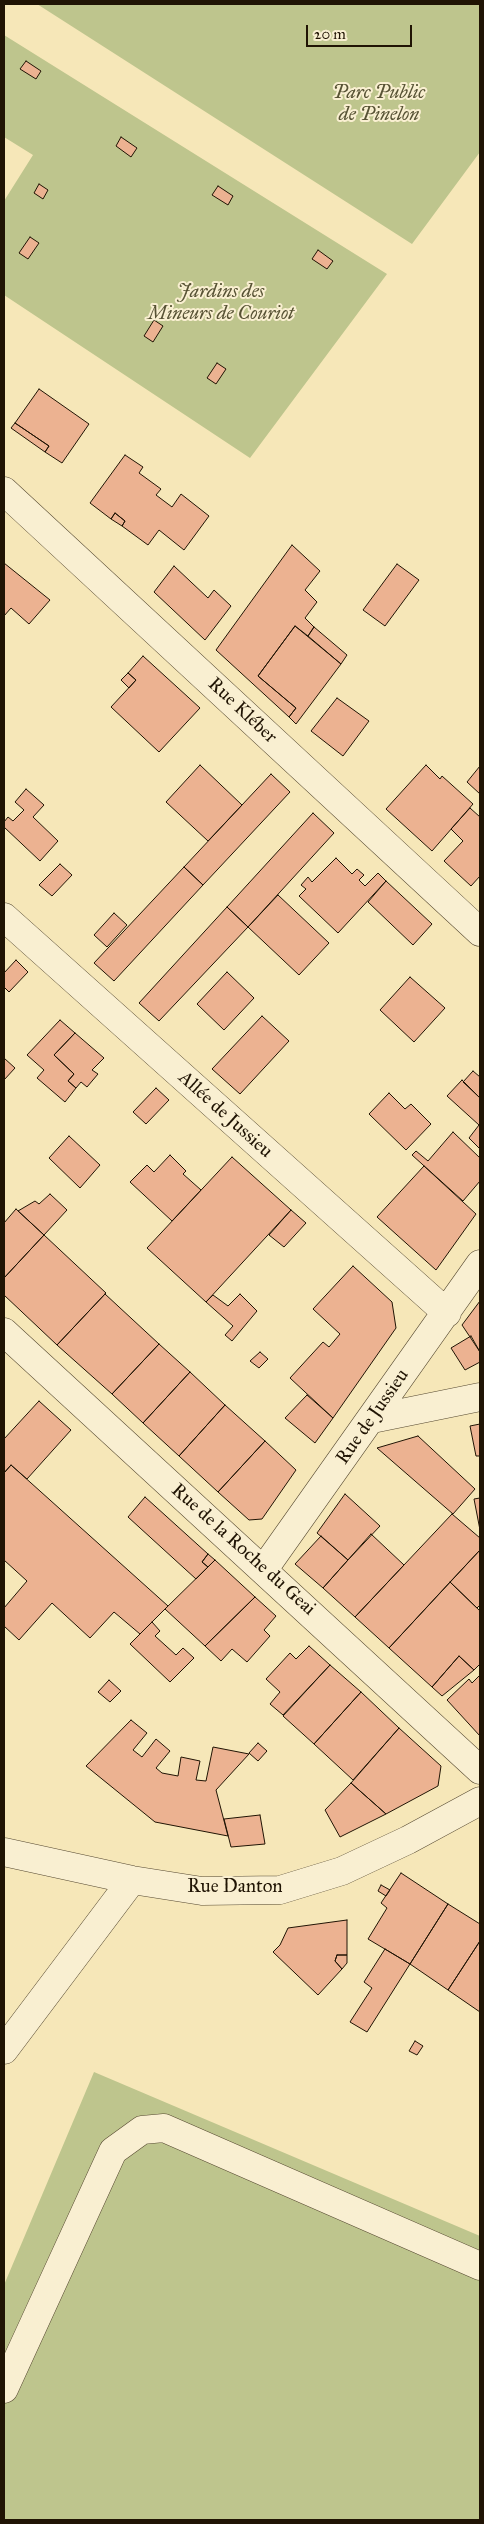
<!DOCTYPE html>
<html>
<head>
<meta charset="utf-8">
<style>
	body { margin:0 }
	#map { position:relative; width:484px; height:2524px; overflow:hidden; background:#f6e7b8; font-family:"IM FELL Great Primer",serif }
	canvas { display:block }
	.frame { position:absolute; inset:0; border:5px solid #201404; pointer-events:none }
	.scale { position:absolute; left:306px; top:25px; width:106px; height:22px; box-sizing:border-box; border:2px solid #201404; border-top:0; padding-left:6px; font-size:15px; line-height:18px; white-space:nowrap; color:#201404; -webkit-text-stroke:4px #f9efd1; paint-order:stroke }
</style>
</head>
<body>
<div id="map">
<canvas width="484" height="2524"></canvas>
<div class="frame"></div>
<div class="scale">20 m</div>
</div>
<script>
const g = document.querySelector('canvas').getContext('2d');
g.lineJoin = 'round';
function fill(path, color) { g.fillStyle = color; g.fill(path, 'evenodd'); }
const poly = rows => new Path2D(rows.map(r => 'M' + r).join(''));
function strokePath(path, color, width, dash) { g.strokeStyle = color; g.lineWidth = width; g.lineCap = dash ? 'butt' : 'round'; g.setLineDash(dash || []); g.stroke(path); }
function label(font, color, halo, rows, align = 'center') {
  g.font = font + ' "IM FELL Great Primer",serif'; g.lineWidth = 4; g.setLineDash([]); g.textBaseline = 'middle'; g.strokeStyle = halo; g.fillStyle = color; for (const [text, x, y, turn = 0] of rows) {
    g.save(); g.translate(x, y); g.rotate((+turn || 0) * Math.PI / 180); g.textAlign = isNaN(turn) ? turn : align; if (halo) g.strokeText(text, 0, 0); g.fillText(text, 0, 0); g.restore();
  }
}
fill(poly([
	[37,4,480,4,480,152,412,244],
	[4,35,387,274,250,458,4,295,4,201,33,155,4,137],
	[94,2072,480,2236,480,2520,4,2520,4,2285]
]), '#bec58d');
const building = poly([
	[26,61,41,71,36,79,20,69,26,61],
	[121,137,137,148,131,157,116,146,121,137],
	[39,184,48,190,43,199,34,193,39,184],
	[218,186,233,196,228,205,212,195,218,186],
	[30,237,39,243,28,259,19,253,30,237],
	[318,250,333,261,327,269,312,259,318,250],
	[154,320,163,326,153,342,144,336,154,320],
	[217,363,226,369,216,384,207,378,217,363],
	[39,389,89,424,62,463,45,452,49,446,15,423,39,389],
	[15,423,49,446,45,452,11,428,15,423],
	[125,455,143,467,139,473,161,489,156,495,172,507,181,494,209,516,184,550,159,530,148,545,122,526,125,521,115,513,111,519,90,503,125,455],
	[115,513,125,521,122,526,111,519,115,513],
	[292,545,320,571,305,590,317,602,305,618,314,627,308,636,295,626,258,676,296,708,289,717,216,650,292,545],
	[4,563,50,600,29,624,11,608,4,616,4,563],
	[397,564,419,580,385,626,363,610,397,564],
	[174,566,208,598,214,590,231,606,205,640,154,592,174,566],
	[295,626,341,664,296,724,289,717,296,708,258,676,295,626],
	[314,627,347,655,341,664,308,636,314,627],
	[143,656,200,708,159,752,111,707,136,680,128,673,143,656],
	[128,673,136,680,129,688,121,680,128,673],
	[337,698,369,721,343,756,311,731,337,698],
	[200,765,242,805,208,841,166,802,200,765],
	[426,765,440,779,442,776,473,804,432,851,386,809,426,765],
	[480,766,480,794,467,782,480,766],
	[271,774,290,792,203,885,184,867,271,774],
	[26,789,44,805,33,817,58,841,40,861,4,827,4,822,8,817,13,821,24,810,15,802,26,789],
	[470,808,480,817,480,876,471,886,444,861,463,841,451,829,470,808],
	[313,813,334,833,248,927,227,907,313,813],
	[336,858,352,874,357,869,364,875,359,880,365,886,378,873,386,881,338,933,299,896,306,889,301,885,308,877,312,882,336,858],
	[60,864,72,875,52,896,39,885,60,864],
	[184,867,203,885,114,981,94,963,184,867],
	[386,881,432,924,413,945,368,902,386,881],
	[278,895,329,943,299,975,248,927,278,895],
	[227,907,248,927,159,1021,139,1003,227,907],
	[114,913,127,925,107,947,94,935,114,913],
	[16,960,28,972,9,992,4,987,4,973,16,960],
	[227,972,254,998,224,1030,197,1004,227,972],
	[410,977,445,1008,414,1042,380,1010,410,977],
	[262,1016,289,1041,240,1094,212,1069,262,1016],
	[60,1020,75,1033,54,1055,74,1074,68,1081,76,1088,65,1102,37,1078,44,1070,27,1055,60,1020],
	[75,1033,104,1058,92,1070,98,1074,87,1087,81,1082,76,1088,68,1081,74,1074,54,1055,75,1033],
	[4,1058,15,1068,4,1080,4,1058],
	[473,1071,480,1077,480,1098,463,1082,473,1071],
	[462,1080,480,1098,480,1149,469,1138,479,1125,447,1096,462,1080],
	[156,1088,169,1100,146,1124,133,1112,156,1088],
	[389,1093,405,1109,411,1104,431,1124,406,1150,369,1114,389,1093],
	[453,1132,480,1158,480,1181,463,1201,412,1155,416,1151,428,1161,453,1132],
	[69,1136,100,1165,80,1188,49,1158,69,1136],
	[170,1155,186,1171,183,1174,201,1190,172,1221,130,1182,147,1165,154,1172,170,1155],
	[232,1157,291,1210,206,1302,147,1248,232,1157],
	[424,1166,476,1214,436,1270,377,1217,424,1166],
	[50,1194,67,1210,44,1235,18,1211,35,1201,39,1204,50,1194],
	[16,1209,44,1235,4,1278,4,1223,16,1209],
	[291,1210,306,1223,284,1247,269,1235,291,1210],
	[44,1235,106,1293,57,1345,4,1295,4,1278,44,1235],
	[353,1266,392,1302,396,1328,333,1418,290,1378,323,1342,329,1347,340,1334,313,1309,353,1266],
	[105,1294,159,1344,112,1394,57,1345,105,1294],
	[240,1294,257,1311,232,1341,225,1335,233,1326,206,1302,213,1295,228,1306,240,1294],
	[480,1301,480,1352,462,1325,480,1301],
	[471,1336,480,1352,480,1362,465,1370,451,1348,471,1336],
	[159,1344,190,1372,143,1423,112,1394,159,1344],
	[260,1352,268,1359,259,1368,250,1361,260,1352],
	[190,1372,225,1405,179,1456,143,1423,190,1372],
	[307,1395,333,1418,315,1443,285,1418,307,1395],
	[39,1401,71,1430,27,1479,11,1465,4,1473,4,1439,39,1401],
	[225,1405,265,1441,218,1492,179,1456,225,1405],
	[480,1424,480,1456,476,1456,470,1426,480,1424],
	[418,1436,475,1489,453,1514,377,1448,418,1436],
	[265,1441,296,1470,262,1519,249,1520,218,1492,265,1441],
	[11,1465,168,1606,140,1634,114,1612,90,1638,52,1603,19,1640,4,1626,4,1608,27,1581,4,1560,4,1473,11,1465],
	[345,1494,380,1526,348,1560,317,1533,345,1494],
	[145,1497,208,1554,202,1562,208,1567,196,1579,128,1517,145,1497],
	[480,1498,480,1530,474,1499,480,1498],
	[452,1514,480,1538,480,1550,389,1648,355,1617,452,1514],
	[371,1534,404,1565,355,1617,323,1588,371,1534],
	[321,1536,348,1560,323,1588,295,1564,321,1536],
	[480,1550,480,1605,477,1608,450,1582,480,1550],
	[208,1554,215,1560,208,1567,202,1562,208,1554],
	[215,1560,255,1597,205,1646,165,1609,215,1560],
	[450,1582,480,1611,480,1664,474,1670,459,1656,432,1687,389,1648,450,1582],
	[255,1597,276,1616,264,1630,270,1636,247,1662,232,1649,221,1661,205,1646,255,1597],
	[152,1622,160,1631,155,1636,176,1655,183,1648,194,1658,170,1682,130,1644,152,1622],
	[309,1646,330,1665,283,1715,270,1704,280,1692,266,1679,290,1653,296,1659,309,1646],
	[459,1656,474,1670,442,1696,432,1687,459,1656],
	[330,1665,361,1692,314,1744,283,1716,330,1665],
	[480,1675,480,1736,447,1700,469,1679,472,1683,480,1675],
	[109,1680,121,1691,110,1702,98,1692,109,1680],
	[361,1692,399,1728,353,1780,314,1744,361,1692],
	[131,1720,147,1733,133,1750,142,1757,156,1739,170,1751,156,1768,162,1773,178,1776,181,1757,200,1761,196,1780,206,1781,213,1747,249,1754,216,1790,228,1836,155,1822,86,1766,131,1720],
	[399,1728,441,1766,438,1786,386,1814,351,1783,399,1728],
	[258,1743,267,1751,258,1761,249,1753,258,1743],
	[351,1783,386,1814,340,1837,325,1810,351,1783],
	[260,1815,265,1844,231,1847,224,1819,260,1815],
	[401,1873,448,1904,410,1964,368,1939,387,1908,381,1903,401,1873],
	[381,1885,390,1890,386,1896,378,1891,381,1885],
	[448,1904,480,1924,480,1941,448,1990,410,1964,448,1904],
	[347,1920,347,1955,337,1955,335,1961,342,1969,318,1995,273,1952,280,1945,288,1928,347,1920],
	[480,1941,480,2012,448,1990,480,1941],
	[385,1949,410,1964,367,2032,350,2022,372,1988,364,1982,385,1949],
	[337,1955,347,1955,347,1963,342,1969,335,1961,337,1955],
	[415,2041,423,2046,417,2055,409,2051,415,2041]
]);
fill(building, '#ecb291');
strokePath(building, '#201404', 1);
const minor = poly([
	[4,491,480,932],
	[4,917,447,1313],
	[4,1332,480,1770],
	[372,1419,480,1397],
	[264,1569,480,1264],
	[4,1852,132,1880,202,1891,280,1890,342,1871,408,1840,480,1801],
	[4,2050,132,1880],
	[4,2389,113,2151,142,2130,164,2128,480,2266]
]);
strokePath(minor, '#564931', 29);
strokePath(minor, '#f9efd1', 28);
label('italic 19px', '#575234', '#f9efd1', [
	["Parc Public",379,93],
	["de Pinelon",379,115],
	["Jardins des",221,292],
	["Mineurs de Couriot",221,314]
]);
label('19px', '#201404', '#f9efd1', [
	["Rue Kléber",242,711,43],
	["Allée de Jussieu",225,1115,42],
	["Rue de Jussieu",373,1417,-55],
	["Rue de la Roche du Geai",243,1550,42],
	["Rue Danton",235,1887]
]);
</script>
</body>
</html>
